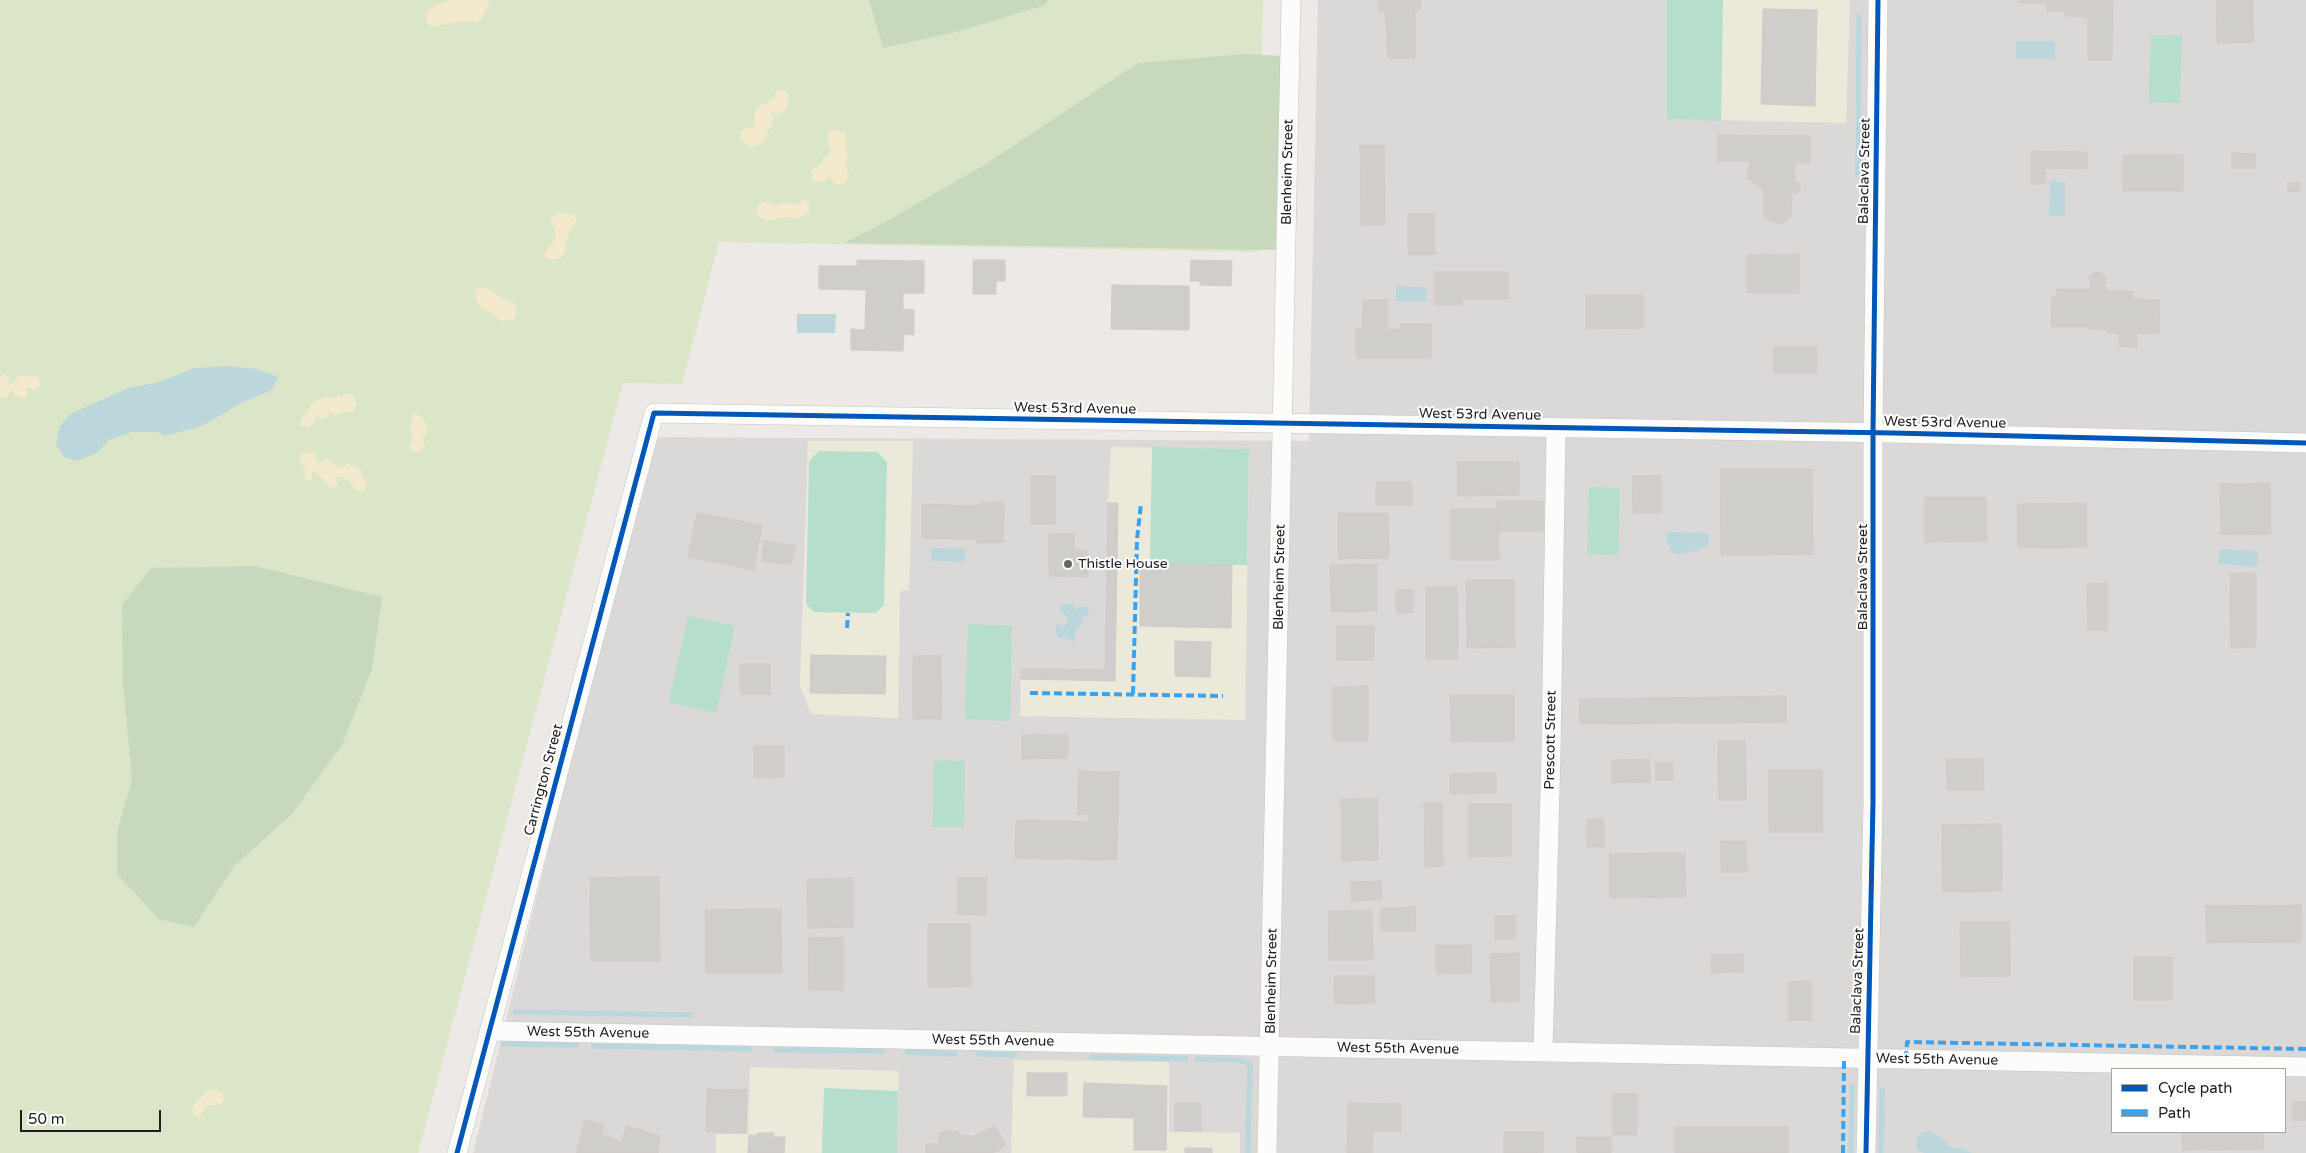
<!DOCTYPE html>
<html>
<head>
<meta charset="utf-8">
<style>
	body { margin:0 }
	#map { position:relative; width:2306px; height:1153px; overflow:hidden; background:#ece9e6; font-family:"Varela Round",sans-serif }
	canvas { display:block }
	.legend { position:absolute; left:2111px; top:1068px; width:175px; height:65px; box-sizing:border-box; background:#fff; border:1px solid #a5a5a5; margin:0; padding:6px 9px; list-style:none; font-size:15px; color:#1e1e1e }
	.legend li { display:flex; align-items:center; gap:10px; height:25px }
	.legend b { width:25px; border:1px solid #a5a5a5 }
	.scale { position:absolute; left:20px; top:1110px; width:141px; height:22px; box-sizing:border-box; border:2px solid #1e1e1e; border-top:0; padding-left:6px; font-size:15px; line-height:18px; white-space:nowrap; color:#1e1e1e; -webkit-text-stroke:4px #fff; paint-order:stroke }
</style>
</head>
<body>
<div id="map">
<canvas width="2306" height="1153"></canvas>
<ul class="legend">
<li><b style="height:6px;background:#0057b8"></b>Cycle path</li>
<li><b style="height:6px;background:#3da2ea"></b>Path</li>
</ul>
<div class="scale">50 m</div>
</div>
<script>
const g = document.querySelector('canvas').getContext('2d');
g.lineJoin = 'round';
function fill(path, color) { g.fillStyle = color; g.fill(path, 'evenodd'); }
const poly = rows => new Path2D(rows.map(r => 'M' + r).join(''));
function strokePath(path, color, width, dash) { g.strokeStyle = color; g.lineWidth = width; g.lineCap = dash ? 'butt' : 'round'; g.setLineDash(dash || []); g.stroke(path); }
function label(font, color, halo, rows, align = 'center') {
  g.font = font + ' "Varela Round",sans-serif'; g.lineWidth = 4; g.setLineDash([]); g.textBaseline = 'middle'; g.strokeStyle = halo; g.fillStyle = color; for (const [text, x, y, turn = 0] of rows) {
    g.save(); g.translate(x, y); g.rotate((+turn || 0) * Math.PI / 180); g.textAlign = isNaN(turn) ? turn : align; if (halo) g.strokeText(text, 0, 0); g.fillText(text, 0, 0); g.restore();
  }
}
fill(poly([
	[1318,0,2306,0,2306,1153,473,1153,651,437,1309,441],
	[2112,1069,2285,1069,2285,1132,2112,1132]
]), '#dbd9d8');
fill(poly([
	[1667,0,1850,0,1846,123,1667,119],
	[808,441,913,441,909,590,900,591,898,718,811,714,800,686],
	[1111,447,1249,449,1245,720,1020,716,1021,669,1105,670,1108,503],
	[1014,1060,1169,1062,1169,1132,1240,1133,1240,1153,1011,1153],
	[750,1067,899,1071,897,1153,716,1153,716,1134,748,1134]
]), '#ebeada');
fill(poly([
	[0,0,1263,0,1259,252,719,242,682,384,623,383,418,1153,0,1153]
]), '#dae6c7');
fill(poly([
	[869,0,1048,0,1045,5,956,32,883,48],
	[1246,54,1281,56,1276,250,844,243,880,225,986,164,1138,63],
	[255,566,382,597,372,669,342,745,292,814,234,866,194,927,159,919,117,874,117,832,132,779,123,683,122,605,151,568]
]), '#c8d8bd');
fill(poly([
	[451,0,489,0,488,8,479,22,465,21,431,27,427,21,426,12,439,4],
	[777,90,783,90,789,94,787,109,779,115,773,111,771,112,774,118,763,143,752,147,747,146,740,138,742,131,754,125,754,115,758,107,774,99],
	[834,129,845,133,847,143,845,149,848,152,846,167,849,176,845,183,840,185,835,184,829,176,825,181,818,183,812,181,812,170,823,163,823,159,831,153,827,137,829,132],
	[805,199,810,205,809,212,799,219,784,217,766,221,756,215,758,204,765,202,774,206,784,203,797,205],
	[559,212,575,215,577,221,569,230,565,252,560,258,554,260,547,259,544,254,555,239,555,231,550,219],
	[479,288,487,288,504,299,515,303,517,311,514,319,502,322,486,309,480,307,475,296,476,290],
	[5,375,8,376,10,384,14,382,19,375,27,377,36,376,39,380,40,386,33,391,30,388,26,389,28,394,25,398,15,395,11,390,6,397,0,397,0,376],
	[345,393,353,395,357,404,353,412,344,412,339,415,335,415,330,410,326,418,322,419,316,415,315,421,309,427,300,426,301,419,307,414,311,403,327,397,335,398,339,395,341,397],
	[415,413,423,418,428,430,426,435,422,438,425,447,417,453,412,451,409,447,413,436,409,424,413,421,412,415],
	[311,452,316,453,315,461,319,463,326,458,340,468,347,464,357,467,361,470,361,477,367,480,366,489,361,491,356,490,349,481,338,476,336,478,338,487,331,488,314,470,312,472,312,479,309,481,305,480,305,469,300,462,299,455],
	[214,1089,223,1093,224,1100,219,1105,207,1106,200,1116,194,1115,192,1113,194,1104,206,1091]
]), '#f3e9cc');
fill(poly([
	[1667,0,1723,0,1721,121,1667,119],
	[2151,35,2182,36,2180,103,2149,102],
	[1152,447,1249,449,1247,565,1150,564],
	[819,451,877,452,887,462,884,605,875,613,814,612,806,604,809,461],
	[1589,487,1620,488,1618,555,1587,554],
	[688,616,735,626,716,713,669,702],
	[968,624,1012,626,1010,721,965,719],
	[934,760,965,761,964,827,933,827],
	[824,1088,898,1091,897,1153,822,1153]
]), '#b5dfcc');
fill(poly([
	[2016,41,2055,41,2055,59,2016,59],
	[2050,181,2065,182,2065,216,2049,216],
	[1396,286,1426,287,1426,301,1396,301],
	[797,314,836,314,835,333,797,333],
	[228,366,256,369,278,377,272,390,243,402,202,426,164,436,158,432,132,432,109,440,97,453,77,461,64,457,56,444,60,426,70,414,129,388,160,382,194,368],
	[1667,532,1709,533,1709,545,1694,551,1677,555,1671,551,1671,547,1666,542],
	[931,548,966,549,965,562,931,561],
	[2219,549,2258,551,2257,567,2218,564],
	[1060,604,1072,604,1077,610,1080,606,1088,607,1089,615,1083,616,1081,625,1075,632,1075,642,1070,641,1070,639,1057,637,1055,631,1057,623,1063,627,1067,622,1065,614,1061,614],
	[1929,1131,1941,1137,1952,1148,1962,1148,1971,1153,1923,1153,1917,1149,1916,1142,1918,1135]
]), '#bcd7dc');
strokePath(poly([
	[1858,174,1859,17],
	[516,1012,690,1015],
	[503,1044,576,1045],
	[594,1046,750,1049],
	[776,1050,882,1051],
	[908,1052,955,1054],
	[979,1054,1015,1055],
	[1092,1057,1186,1059],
	[1198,1059,1239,1060,1250,1064,1248,1153],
	[1851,1153,1852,1087],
	[1881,1153,1882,1090]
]), '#bcd7dc', 5.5);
const building = poly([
	[1379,0,1421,0,1420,10,1415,10,1415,58,1388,58,1385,11,1379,11,1379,0],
	[2020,0,2113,0,2112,60,2088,60,2088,17,2065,16,2065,11,2047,11,2047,3,2020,3,2020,0],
	[2216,0,2253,0,2254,42,2217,43,2216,0],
	[1763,9,1817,10,1815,106,1761,104,1763,9],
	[1718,135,1811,136,1810,163,1795,162,1794,181,1800,184,1800,190,1797,193,1792,193,1791,216,1784,223,1771,222,1764,216,1764,190,1747,178,1750,161,1717,161,1718,135],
	[1360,145,1384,145,1385,225,1361,225,1360,145],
	[2031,151,2087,152,2087,169,2045,168,2045,184,2031,184,2031,151],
	[2232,153,2256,154,2255,168,2232,168,2232,153],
	[2123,155,2183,155,2183,191,2123,191,2123,155],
	[2288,183,2300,183,2300,191,2288,192,2288,183],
	[1408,214,1434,214,1435,255,1408,255,1408,214],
	[1799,254,1799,293,1747,293,1747,255,1799,254],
	[857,260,924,261,924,293,903,293,903,309,914,310,914,335,904,334,903,351,851,350,851,329,865,330,866,290,819,289,819,266,857,266,857,260],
	[973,260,1005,260,1005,281,996,281,996,294,973,294,973,260],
	[1191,260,1232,261,1231,286,1200,285,1200,281,1190,281,1191,260],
	[1435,272,1508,272,1508,299,1462,299,1462,305,1435,305,1435,272],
	[2099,272,2106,277,2104,287,2107,288,2107,291,2133,291,2133,299,2160,300,2159,334,2137,333,2137,347,2119,346,2119,333,2107,333,2107,330,2088,329,2088,327,2051,327,2052,296,2057,296,2057,289,2091,289,2089,277,2094,273,2099,272],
	[1112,285,1189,286,1189,330,1111,329,1112,285],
	[1586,295,1643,295,1643,328,1586,329,1586,295],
	[1363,300,1387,300,1387,329,1400,329,1400,324,1431,324,1431,358,1356,358,1356,329,1362,329,1363,300],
	[1773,347,1817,347,1817,373,1774,373,1773,347],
	[1457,462,1519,462,1519,495,1458,496,1457,462],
	[1720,469,1812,469,1813,554,1721,555,1720,469],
	[1661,475,1661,513,1633,513,1632,476,1661,475],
	[1031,476,1055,476,1055,524,1031,524,1031,476],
	[1376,482,1412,482,1412,505,1376,505,1376,482],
	[2270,483,2271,534,2221,535,2220,484,2270,483],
	[1925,497,1986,497,1987,541,1925,542,1925,497],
	[1497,501,1543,501,1543,531,1498,531,1497,501],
	[980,502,1004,503,1003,543,977,543,977,539,922,538,922,504,980,506,980,502],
	[1108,503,1118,503,1115,681,1021,679,1021,669,1105,670,1108,503],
	[2086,503,2087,547,2018,548,2017,504,2086,503],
	[1451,509,1498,509,1499,560,1451,560,1451,509],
	[697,513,762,525,754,570,688,557,697,513],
	[1338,513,1388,513,1389,558,1338,559,1338,513],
	[1049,534,1074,534,1074,549,1088,552,1088,577,1049,576,1049,534],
	[764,541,796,546,790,565,762,561,764,541],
	[1140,563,1232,565,1231,628,1140,626,1140,563],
	[1377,564,1377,611,1331,612,1330,565,1377,564],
	[2256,573,2256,647,2231,648,2230,574,2256,573],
	[1466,580,1514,580,1515,647,1467,648,1466,580],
	[2107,583,2107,630,2088,630,2087,584,2107,583],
	[1426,587,1457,587,1458,659,1426,659,1426,587],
	[1396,590,1413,590,1413,613,1396,613,1396,590],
	[1337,626,1374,626,1374,660,1337,660,1337,626],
	[1175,641,1211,642,1210,677,1175,676,1175,641],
	[811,655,886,656,885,694,810,693,811,655],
	[941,655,942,719,913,719,913,656,941,655],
	[740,664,770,664,770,694,740,694,740,664],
	[1368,686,1368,741,1333,741,1333,687,1368,686],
	[1450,695,1514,695,1514,741,1451,742,1450,695],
	[1786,696,1786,722,1580,724,1579,699,1786,696],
	[1068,734,1068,758,1022,759,1022,735,1068,734],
	[1718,741,1745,741,1746,800,1719,800,1718,741],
	[754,746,784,746,784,777,754,778,754,746],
	[1650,759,1650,782,1612,783,1612,760,1650,759],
	[1946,759,1983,759,1984,790,1947,790,1946,759],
	[1655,763,1673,763,1673,780,1656,780,1655,763],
	[1769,770,1822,770,1823,832,1769,832,1769,770],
	[1079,771,1119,772,1117,860,1015,858,1016,820,1088,822,1088,814,1078,814,1079,771],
	[1496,773,1496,793,1450,794,1450,774,1496,773],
	[1377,798,1378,860,1342,861,1341,799,1377,798],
	[1424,803,1442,803,1443,866,1425,867,1424,803],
	[1469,804,1511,804,1511,856,1469,857,1469,804],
	[1587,819,1604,819,1604,847,1587,847,1587,819],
	[2001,824,2002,891,1943,892,1942,825,2001,824],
	[1721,841,1746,841,1747,872,1721,872,1721,841],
	[1685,853,1686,897,1610,898,1609,854,1685,853],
	[659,877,660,961,591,961,590,878,659,877],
	[853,878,853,927,808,928,807,879,853,878],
	[958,878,987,878,986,915,957,914,958,878],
	[1381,881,1382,900,1351,901,1351,882,1381,881],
	[2301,905,2301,942,2207,943,2206,906,2301,905],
	[1415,907,1416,931,1381,931,1381,908,1415,907],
	[781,909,782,973,706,973,705,910,781,909],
	[1372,910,1373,960,1329,960,1328,911,1372,910],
	[1495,916,1515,916,1515,939,1495,939,1495,916],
	[1960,922,2009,922,2010,976,1961,977,1960,922],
	[928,924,970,924,971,986,928,987,928,924],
	[843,937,843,990,809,990,808,938,843,937],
	[1436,945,1471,945,1472,973,1436,974,1436,945],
	[1519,953,1519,1001,1491,1002,1490,954,1519,953],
	[1743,954,1743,972,1711,973,1711,955,1743,954],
	[2134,957,2172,957,2172,1000,2134,1000,2134,957],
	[1334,976,1374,976,1375,1003,1335,1004,1334,976],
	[1811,981,1811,1020,1789,1020,1789,982,1811,981],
	[1027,1073,1067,1073,1067,1096,1027,1096,1027,1073],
	[1084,1083,1167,1086,1166,1150,1134,1150,1134,1118,1083,1117,1084,1083],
	[707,1089,747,1090,746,1133,706,1132,707,1089],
	[1613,1094,1637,1094,1637,1135,1613,1135,1613,1094],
	[2293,1102,2306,1102,2306,1120,2293,1121,2293,1102],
	[1175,1103,1201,1103,1201,1131,1175,1131,1175,1103],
	[1348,1103,1401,1104,1401,1131,1373,1131,1372,1153,1347,1153,1348,1103],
	[585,1120,604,1125,601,1134,622,1142,626,1126,660,1136,658,1153,576,1153,585,1120],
	[995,1126,1006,1146,993,1153,926,1153,926,1144,939,1144,939,1133,942,1133,942,1131,957,1131,961,1135,970,1136,971,1138,995,1126],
	[1675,1127,1788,1127,1788,1153,1675,1153,1675,1127],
	[1504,1132,1543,1132,1543,1153,1504,1153,1504,1132],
	[2182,1132,2263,1132,2264,1149,2183,1150,2182,1132],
	[757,1133,774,1133,773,1137,785,1137,784,1153,748,1153,749,1135,757,1136,757,1133],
	[1577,1137,1611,1137,1611,1153,1577,1153,1577,1137],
	[1185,1148,1212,1148,1212,1153,1185,1153,1185,1148]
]);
fill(building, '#d0cecb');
strokePath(building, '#cfcbc8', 1);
const minor = poly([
	[489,1031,2306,1067],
	[1543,1052,1551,753,1556,428],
	[457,1153,654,413,1893,433,2306,443],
	[1267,1153,1291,0],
	[1866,1153,1873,801,1873,432,1878,0]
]);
strokePath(minor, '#c3c2c1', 20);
strokePath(minor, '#fcfcfb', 19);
strokePath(poly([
	[847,628,848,613],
	[1030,693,1223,696],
	[1133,694,1137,539,1141,504],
	[1906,1059,1907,1042,2306,1049],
	[1843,1153,1844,1058]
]), '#3da2ea', 4, [8, 4]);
strokePath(poly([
	[457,1153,654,413,1893,433,2306,443],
	[1866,1153,1873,801,1873,432,1878,0]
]), '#0057b8', 5);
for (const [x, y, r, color] of [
	[1068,564,5,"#666564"]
]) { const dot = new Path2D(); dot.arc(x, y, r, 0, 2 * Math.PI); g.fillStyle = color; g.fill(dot); strokePath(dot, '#fff', 2); }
label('14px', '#1e1e1e', '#fff', [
	["Balaclava Street",1865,171,-89],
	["Blenheim Street",1288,172,-89],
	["West 53rd Avenue",1075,409,1],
	["West 53rd Avenue",1480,415,1],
	["West 53rd Avenue",1945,423,1],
	["Blenheim Street",1280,577,-89],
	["Balaclava Street",1863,577,-90],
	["Prescott Street",1551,740,-89],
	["Carrington Street",544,780,-75],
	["Blenheim Street",1272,981,-89],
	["Balaclava Street",1858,981,-88],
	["West 55th Avenue",588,1033,1],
	["West 55th Avenue",993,1041,1],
	["West 55th Avenue",1398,1049,1],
	["West 55th Avenue",1937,1060,1]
]);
label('14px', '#1e1e1e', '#fff', [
	["Thistle House",1078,564]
], 'left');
</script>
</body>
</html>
